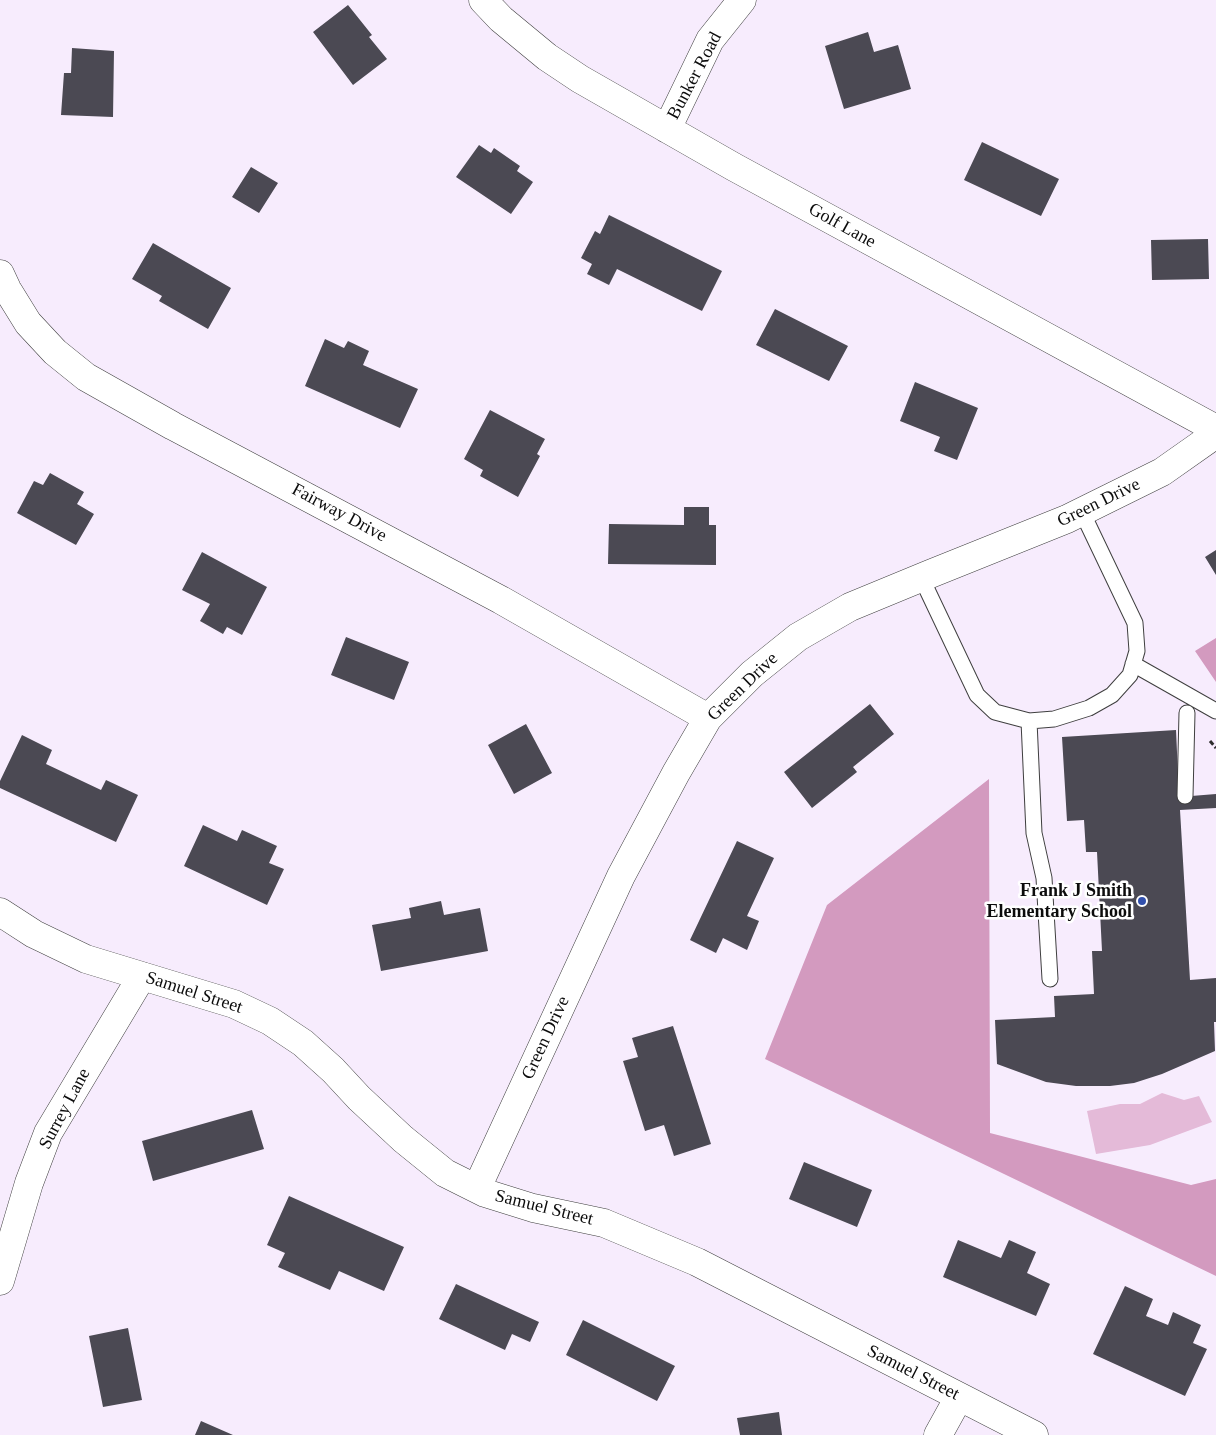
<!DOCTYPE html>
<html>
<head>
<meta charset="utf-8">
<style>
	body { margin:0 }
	canvas { display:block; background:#f7ecfd }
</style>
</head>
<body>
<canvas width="1216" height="1435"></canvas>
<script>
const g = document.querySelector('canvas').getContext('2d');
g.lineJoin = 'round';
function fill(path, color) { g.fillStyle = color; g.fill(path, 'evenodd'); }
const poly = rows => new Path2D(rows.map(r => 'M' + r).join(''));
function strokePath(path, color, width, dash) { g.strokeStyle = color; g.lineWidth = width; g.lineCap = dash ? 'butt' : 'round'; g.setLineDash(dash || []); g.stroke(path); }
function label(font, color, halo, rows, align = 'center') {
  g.font = font + ' Georgia,serif'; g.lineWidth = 5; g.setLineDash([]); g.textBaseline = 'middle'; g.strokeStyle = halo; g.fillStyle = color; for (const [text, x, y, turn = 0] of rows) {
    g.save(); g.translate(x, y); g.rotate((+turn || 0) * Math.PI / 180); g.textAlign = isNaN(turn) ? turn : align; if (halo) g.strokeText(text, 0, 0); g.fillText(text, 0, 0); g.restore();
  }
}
fill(poly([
	[1162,1093,1184,1100,1199,1096,1212,1122,1150,1145,1096,1154,1087,1111,1120,1104,1140,1104]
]), '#e4bad8');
fill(poly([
	[1216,638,1216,682,1195,651],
	[989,779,990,1133,1191,1185,1216,1179,1216,1276,765,1059,827,905]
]), '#d39abf');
fill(poly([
	[348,5,372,35,369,37,387,59,353,85,313,32],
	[868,32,874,52,898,45,911,89,844,109,825,46],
	[72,48,114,51,113,117,61,115,64,73,71,73],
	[982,142,1059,179,1041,216,964,180],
	[479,145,491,153,494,148,520,166,517,171,533,182,511,214,456,177],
	[251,167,278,183,259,213,232,197],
	[609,215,722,271,702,311,617,269,609,285,587,274,592,264,581,258,595,231,600,234],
	[1208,239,1209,279,1152,280,1151,240],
	[153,243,231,288,208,329,159,301,162,296,132,279],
	[775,309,848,346,829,381,756,345],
	[325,339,344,348,348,341,369,351,363,365,418,389,400,428,305,386],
	[915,382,978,408,957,460,934,451,940,437,900,421],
	[490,410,545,439,537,454,540,456,518,497,480,476,483,470,464,459],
	[50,473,84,492,77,504,94,514,76,545,17,513,34,481,43,485],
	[684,507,709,507,709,525,716,525,716,565,608,564,609,524,684,525],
	[1216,550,1216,575,1205,557],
	[202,552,267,587,242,635,227,627,223,634,200,621,210,604,182,590],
	[346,637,409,662,394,700,331,675],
	[870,704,894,734,853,767,857,772,812,808,784,772],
	[526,724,552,773,514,794,488,745],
	[1176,730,1179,797,1216,794,1216,808,1180,810,1190,980,1216,978,1216,1022,1214,1022,1215,1051,1162,1074,1134,1083,1110,1086,1076,1086,1046,1082,997,1064,995,1020,1055,1017,1054,996,1094,994,1092,951,1102,951,1097,852,1086,852,1084,820,1067,821,1062,737],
	[22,735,52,750,46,764,101,790,106,780,138,795,116,842,0,788,0,781],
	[203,825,237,841,242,830,277,846,269,863,284,869,267,905,184,866],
	[737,841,774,858,747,916,759,921,747,950,723,938,716,953,690,940],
	[441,901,444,915,480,908,488,951,381,971,372,925,411,918,409,908],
	[673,1026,711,1144,674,1156,664,1125,645,1131,623,1061,638,1057,632,1038],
	[252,1110,264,1149,153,1181,142,1141],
	[804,1162,872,1190,857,1227,789,1199],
	[289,1196,404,1247,384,1291,339,1271,330,1290,278,1267,285,1253,267,1245],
	[958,1240,1001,1258,1009,1240,1036,1252,1027,1273,1050,1284,1036,1316,943,1277],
	[456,1284,539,1322,530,1342,512,1334,505,1350,439,1319],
	[1125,1286,1153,1299,1146,1316,1168,1325,1173,1312,1201,1325,1193,1343,1207,1349,1185,1396,1093,1354],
	[583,1320,675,1366,657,1401,566,1355],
	[128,1328,142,1400,103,1407,89,1336],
	[779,1412,782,1435,740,1435,737,1418],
	[201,1421,233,1435,195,1435]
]), '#4b4953');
const lane = poly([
	[921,577,977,695,995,712,1029,721,1054,719,1089,708,1112,695,1130,675,1137,651,1135,623,1082,512],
	[1133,664,1216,711],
	[1029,721,1034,833,1044,878,1050,979],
	[1185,796,1187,713]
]);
const street = poly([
	[483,0,501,19,547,57,580,79,734,167,1216,429],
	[667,129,710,40,742,0],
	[0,274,7,289,28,323,55,352,86,377,173,426,501,600,708,718],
	[0,912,34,934,86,959,234,1004,270,1021,303,1043,333,1070,359,1098,403,1139,445,1173,485,1193,533,1208,604,1223,697,1262,1034,1435],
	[477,1188,621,876,676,773,708,718,752,674,798,637,850,607,930,574,1067,519,1162,472,1216,434],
	[0,1281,29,1183,48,1133,142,976],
	[938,1435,959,1397]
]);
strokePath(lane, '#3f3f3f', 17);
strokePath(street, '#3f3f3f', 29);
strokePath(poly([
	[1210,741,1216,748]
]), '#2e2e2e', 3, [5, 2.5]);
strokePath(lane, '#fff', 15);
strokePath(street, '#fff', 28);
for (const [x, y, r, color] of [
	[1142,901,5,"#3250ad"]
]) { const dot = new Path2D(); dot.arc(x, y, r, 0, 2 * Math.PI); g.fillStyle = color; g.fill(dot); strokePath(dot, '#fff', 2); }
label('18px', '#0c0c0c', '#fff', [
	["Bunker Road",695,76,-62],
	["Golf Lane",842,226,29],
	["Green Drive",1099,503,-26],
	["Fairway Drive",339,513,28],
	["Green Drive",743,687,-44],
	["Samuel Street",194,993,18],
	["Green Drive",546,1038,-65],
	["Surrey Lane",65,1109,-62],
	["Samuel Street",544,1208,14],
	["Samuel Street",913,1373,27]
]);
label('bold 18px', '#0c0c0c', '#fff', [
	["Frank J Smith",1132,891],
	["Elementary School",1132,912]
], 'right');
</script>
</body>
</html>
